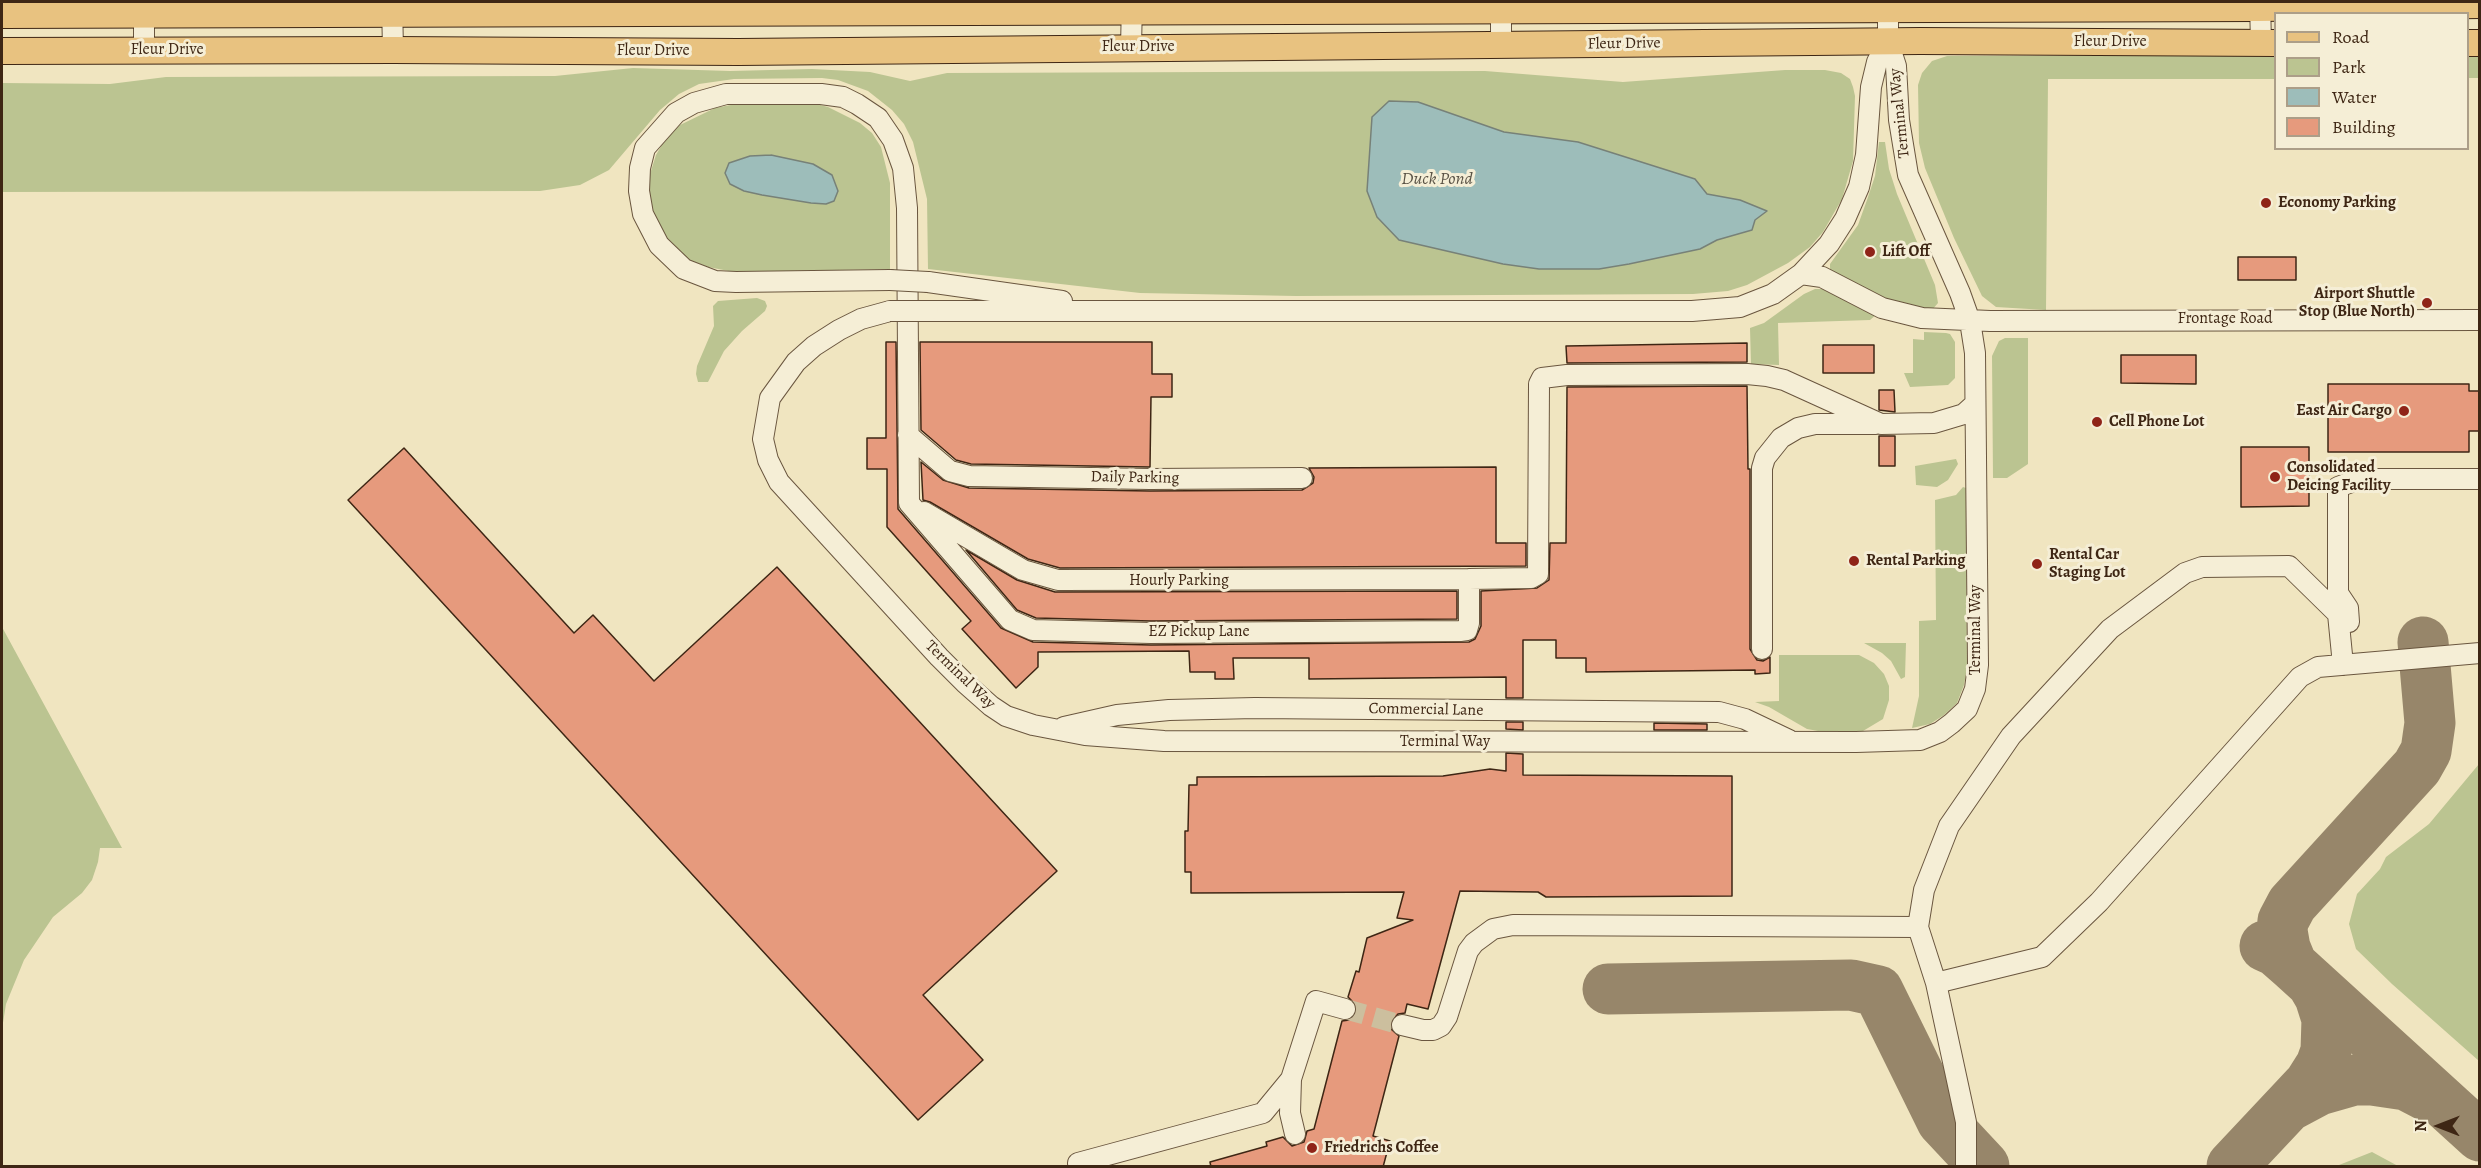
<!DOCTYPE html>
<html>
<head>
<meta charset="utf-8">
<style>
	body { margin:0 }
	#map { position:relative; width:2481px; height:1168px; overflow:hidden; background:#f0e5c0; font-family:Alegreya,serif }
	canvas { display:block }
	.frame { position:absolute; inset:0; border:3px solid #3e2614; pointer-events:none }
	.legend { position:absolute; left:2274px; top:12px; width:195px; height:138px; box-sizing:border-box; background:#f5eed6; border:2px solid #ac9e88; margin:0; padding:8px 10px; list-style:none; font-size:18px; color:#3e2614 }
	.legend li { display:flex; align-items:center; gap:12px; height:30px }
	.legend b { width:30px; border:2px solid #ac9e88 }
	.north { position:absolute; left:2409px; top:1096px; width:60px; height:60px; -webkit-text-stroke:4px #f5eed6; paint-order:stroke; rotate:270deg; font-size:16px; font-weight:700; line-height:24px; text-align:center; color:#3e2614 }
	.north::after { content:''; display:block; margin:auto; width:21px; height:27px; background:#3e2614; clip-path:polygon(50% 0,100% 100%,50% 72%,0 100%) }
</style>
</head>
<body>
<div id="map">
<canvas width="2481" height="1168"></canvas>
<div class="frame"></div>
<ul class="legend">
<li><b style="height:8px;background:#e8c280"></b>Road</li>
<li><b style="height:16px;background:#bbc491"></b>Park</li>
<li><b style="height:16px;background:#9dbdba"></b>Water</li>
<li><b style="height:16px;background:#e69a7d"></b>Building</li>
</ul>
<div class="north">N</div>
</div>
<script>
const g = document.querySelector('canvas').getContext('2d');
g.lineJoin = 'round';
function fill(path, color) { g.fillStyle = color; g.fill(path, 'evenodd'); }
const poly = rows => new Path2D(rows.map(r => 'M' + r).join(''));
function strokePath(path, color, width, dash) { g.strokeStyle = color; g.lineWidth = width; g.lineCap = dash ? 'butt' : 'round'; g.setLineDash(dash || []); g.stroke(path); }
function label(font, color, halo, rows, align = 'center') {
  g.font = font + ' Alegreya,serif'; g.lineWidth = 6; g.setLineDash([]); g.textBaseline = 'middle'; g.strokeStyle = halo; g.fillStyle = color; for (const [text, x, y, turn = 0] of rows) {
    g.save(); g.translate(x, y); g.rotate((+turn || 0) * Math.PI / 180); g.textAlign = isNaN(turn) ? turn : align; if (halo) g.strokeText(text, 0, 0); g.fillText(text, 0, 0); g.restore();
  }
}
fill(poly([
	[2275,55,2275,79,2048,79,2046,310,1996,307,1982,296,1954,238,1925,168,1919,143,1918,85,1922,73,1932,61,1947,56],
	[2468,55,2479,55,2479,78,2468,78],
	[633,68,730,71,812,69,870,72,910,81,947,73,1485,71,1623,82,1785,70,1825,70,1841,73,1850,79,1853,87,1855,96,1853,161,1842,199,1823,232,1810,247,1788,263,1747,285,1728,291,1693,294,1296,296,1140,293,928,269,927,199,913,142,904,124,892,110,868,91,838,80,822,78,734,79,699,84,679,94,660,110,609,170,580,185,540,191,2,192,2,83,110,84,166,77,555,76],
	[812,103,828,107,860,123,872,133,881,147,890,183,890,269,734,272,708,267,695,262,692,264,673,251,650,211,648,193,650,174,656,155,664,141,680,125,715,108,736,104],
	[1879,142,1885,142,1889,169,1897,194,1935,285,1938,303,1932,310,1894,305,1833,273,1830,269,1830,264,1858,225,1867,200,1875,176],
	[1815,289,1824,289,1877,314,1870,320,1778,323,1779,365,1751,364,1750,328,1764,323,1804,294],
	[757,298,765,301,767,306,765,311,742,331,724,351,708,382,698,382,696,374,697,366,714,326,713,306,718,301],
	[1924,332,1946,333,1950,334,1955,342,1955,378,1948,385,1910,387,1904,373,1913,373,1913,339,1924,340],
	[2005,338,2028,338,2028,464,2007,478,1993,478,1992,356,1999,341],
	[1956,459,1958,464,1948,480,1937,487,1916,485,1915,466],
	[1963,487,1966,488,1967,668,1964,685,1957,703,1944,715,1930,724,1912,728,1919,696,1919,621,1936,620,1935,500,1956,495],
	[2,627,122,848,100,848,98,862,92,880,82,893,53,917,24,960,6,1004,2,1029],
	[1864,643,1906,643,1905,677,1901,679,1891,661,1882,653],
	[1779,655,1859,655,1874,663,1884,674,1889,686,1889,700,1883,719,1863,731,1818,731,1807,729,1769,707,1755,702,1779,701],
	[2479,764,2479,1061,2392,984,2356,949,2349,924,2357,894,2380,869,2386,857,2429,824],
	[2372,1152,2398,1166,2336,1166,2339,1165]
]), '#bbc491');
const water = poly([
	[1389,101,1418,102,1504,132,1578,142,1695,179,1707,194,1740,200,1767,211,1755,220,1752,230,1717,240,1700,249,1629,264,1599,269,1539,269,1503,264,1399,240,1377,217,1367,191,1372,117,1389,101],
	[771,155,813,164,832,175,838,191,834,201,826,204,811,203,762,195,744,191,730,184,725,173,729,163,750,156,771,155]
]);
fill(water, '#9dbdba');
strokePath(water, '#778178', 1.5);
strokePath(poly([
	[2265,946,2276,951,2292,965,2480,1136],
	[2292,965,2285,948,2282,931,2283,921,2292,904,2417,767,2426,751,2430,723,2423,642],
	[1608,989,1851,985,1878,991,1942,1121,1984,1166],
	[2289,1106,2319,1090,2354,1080,2372,1080,2406,1085,2431,1098],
	[2232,1166,2309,1084,2321,1065,2326,1051,2327,1019,2320,997,2313,985]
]), '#97866a', 51);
const building = poly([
	[2238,257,2296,257,2296,280,2238,280,2238,257],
	[886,342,896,342,898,509,1001,628,1033,642,1151,645,1469,642,1475,639,1481,626,1481,591,1537,588,1549,580,1550,543,1566,543,1567,387,1747,386,1748,469,1750,469,1750,649,1757,660,1763,661,1770,657,1770,673,1755,674,1755,670,1586,672,1586,658,1556,658,1556,640,1523,640,1523,698,1506,698,1506,677,1309,679,1309,658,1233,658,1234,679,1215,679,1215,672,1190,672,1189,651,1038,652,1038,667,1016,688,962,629,971,621,887,527,887,469,867,469,867,438,886,438,886,342],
	[920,342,1152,342,1152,374,1172,374,1172,397,1151,397,1150,467,971,464,956,460,921,430,920,342],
	[1747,343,1747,362,1567,363,1566,346,1747,343],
	[1823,345,1874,345,1874,373,1823,373,1823,345],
	[2121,355,2196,355,2196,384,2121,383,2121,355],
	[2328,384,2469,384,2469,391,2480,391,2480,431,2469,431,2469,452,2328,452,2328,384],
	[1879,390,1894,390,1895,412,1879,410,1879,390],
	[1879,436,1895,436,1895,466,1879,466,1879,436],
	[2241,447,2309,447,2309,506,2241,507,2241,447],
	[404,448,574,633,593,615,654,681,777,567,1057,871,923,995,983,1060,918,1120,348,500,404,448],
	[921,462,943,480,969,488,1150,491,1302,490,1313,483,1314,477,1309,468,1496,467,1496,543,1526,543,1526,566,1060,568,1028,559,930,502,923,500,921,462],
	[966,550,1017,580,1055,592,1457,591,1457,619,1151,621,1036,618,1017,610,966,550],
	[1506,722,1523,722,1523,730,1506,729,1506,722],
	[1654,723,1707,724,1707,730,1654,730,1654,723],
	[1506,753,1523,754,1523,775,1732,776,1732,896,1546,897,1538,892,1460,891,1428,1009,1407,1004,1405,1013,1398,1014,1391,1022,1391,1029,1399,1036,1373,1136,1390,1141,1383,1167,1211,1167,1210,1162,1267,1146,1266,1142,1283,1137,1292,1146,1304,1142,1307,1131,1314,1129,1342,1021,1349,1020,1356,1013,1356,1005,1348,997,1356,971,1359,972,1367,938,1413,920,1397,918,1404,892,1191,893,1191,872,1185,872,1185,831,1188,831,1189,785,1197,785,1197,777,1443,776,1490,769,1506,771,1506,753]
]);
fill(building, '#e69a7d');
strokePath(building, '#3e2614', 1.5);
strokePath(poly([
	[1345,1009,1402,1025]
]), '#ccbf9e', 20, [20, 10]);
const minor = poly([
	[392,2,393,50],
	[1501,2,1501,45],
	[2260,2,2261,43],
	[1131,47,1132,2],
	[144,50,144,2],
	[1801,274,1822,277,1882,308,1922,318,1990,321,2480,320],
	[890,280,736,282,715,281,684,269,659,245,643,214,639,191,640,168,645,148,676,113,694,103,726,94,821,94,843,97,857,104,878,118,893,140,903,168,907,208,909,503],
	[928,282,1062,301],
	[890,311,861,319,839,330,814,346,796,362,770,398,763,439,768,460,779,482,939,657,965,683,991,706,1006,716,1033,725,1085,735,1164,741,1856,742,1920,740,1940,732,1952,723,1967,709,1975,689,1978,665,1975,353,1970,321,1960,293,1908,175,1899,120,1896,66,1888,41,1888,2],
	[928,311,1692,311,1740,307,1773,294,1801,274,1829,244,1845,219,1859,187,1866,155,1871,87,1877,62,1888,41],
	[908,435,950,471,969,476,1150,479,1302,478],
	[909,503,1010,620,1033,630,1151,633,1460,631,1467,630,1469,623,1469,579,1531,578,1538,574,1539,384,1542,378,1567,375,1747,374,1767,376,1784,380,1881,424,1934,423,1964,414,1975,404],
	[924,512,1023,570,1058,580,1469,579],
	[2349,622,2348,608,2338,593,2338,487,2357,480,2374,479,2480,479],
	[1762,649,1762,468,1765,458,1781,438,1798,428,1815,424,1876,424],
	[1064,727,1117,715,1169,710,1255,708,1719,712,1745,719,1789,740],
	[1918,927,1924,890,1949,826,2011,736,2110,629,2185,573,2202,567,2289,566,2338,614,2343,665],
	[1936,983,1966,1122,1966,1166],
	[1402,1025,1423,1030,1433,1030,1441,1026,1447,1017,1468,951,1474,943,1493,929,1513,925,1918,927,1936,983,2042,957,2099,902,2300,677,2318,667,2480,653],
	[1291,1079,1290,1113,1295,1134],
	[1078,1163,1263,1113,1291,1079,1316,1001,1345,1009]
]);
const major = poly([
	[2,15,2260,8,2480,5],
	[2468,43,2480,43],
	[2,51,393,50,738,52,1920,41,2276,43]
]);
strokePath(minor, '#6a563f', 22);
strokePath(major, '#3e2614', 28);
strokePath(minor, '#f5eed6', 20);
strokePath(major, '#e8c280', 26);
const minorBridge = poly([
	[890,280,928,282],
	[890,311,928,311]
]);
strokePath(minorBridge, '#6a563f', 22, []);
strokePath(minorBridge, '#f5eed6', 20);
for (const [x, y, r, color] of [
	[2266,203,6,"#8f2418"],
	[1870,252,6,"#8f2418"],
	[2427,303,6,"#8f2418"],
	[2404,411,6,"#8f2418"],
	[2097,422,6,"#8f2418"],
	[2275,477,6,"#8f2418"],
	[1854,561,6,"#8f2418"],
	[2037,564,6,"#8f2418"],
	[1312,1148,6,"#8f2418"]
]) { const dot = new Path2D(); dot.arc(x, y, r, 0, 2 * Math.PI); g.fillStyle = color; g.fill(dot); strokePath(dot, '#f5eed6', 2); }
label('16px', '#3e2614', '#f5eed6', [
	["Fleur Drive",2110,42],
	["Fleur Drive",1624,44,-1],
	["Fleur Drive",1138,47],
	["Fleur Drive",167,50],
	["Fleur Drive",653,51],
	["Terminal Way",1900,113,-96],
	["Frontage Road",2225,319],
	["Daily Parking",1135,478,1],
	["Hourly Parking",1179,581],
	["Terminal Way",1976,630,-90],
	["EZ Pickup Lane",1199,632],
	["Terminal Way",960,675,44],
	["Commercial Lane",1426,710,1],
	["Terminal Way",1445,742]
]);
label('bold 16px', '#3e2614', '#f5eed6', [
	["Economy Parking",2278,203],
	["Lift Off",1882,252],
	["Airport Shuttle",2415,294,"right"],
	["Stop (Blue North)",2415,312,"right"],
	["East Air Cargo",2392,411,"right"],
	["Cell Phone Lot",2109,422],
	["Consolidated",2287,468],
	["Deicing Facility",2287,486],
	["Rental Car",2049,555],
	["Staging Lot",2049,573],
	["Rental Parking",1866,561],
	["Friedrichs Coffee",1324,1148]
], 'left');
label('italic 18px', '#5a5346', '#f5eed6', [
	["Duck Pond",1437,180]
]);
</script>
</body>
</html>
